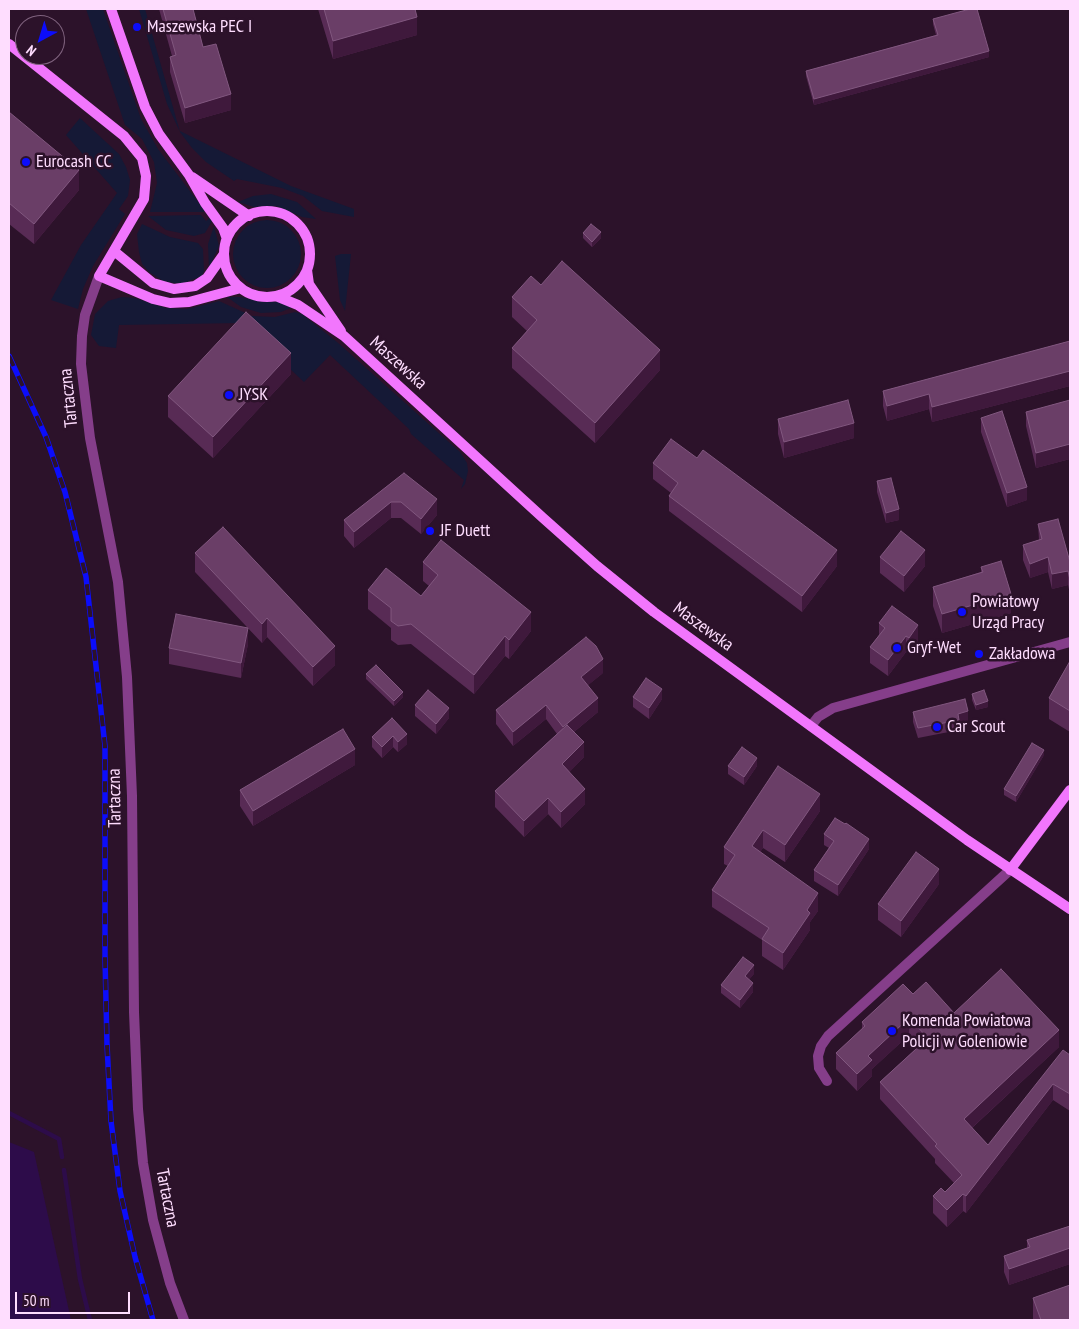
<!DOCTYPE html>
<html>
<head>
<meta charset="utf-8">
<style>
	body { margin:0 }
	#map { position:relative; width:1079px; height:1329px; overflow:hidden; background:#2c122a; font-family:"PT Sans Narrow",sans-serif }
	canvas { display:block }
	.frame { position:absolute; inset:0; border:10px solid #feddfe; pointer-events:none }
	.north { position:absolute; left:15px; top:15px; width:50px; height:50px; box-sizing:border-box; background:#2c122a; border:1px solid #80637f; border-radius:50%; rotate:219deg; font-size:14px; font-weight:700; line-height:20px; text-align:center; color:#feddfe }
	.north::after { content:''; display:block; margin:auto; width:18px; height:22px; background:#0c0dfb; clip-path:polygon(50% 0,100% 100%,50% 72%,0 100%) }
	.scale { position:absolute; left:15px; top:1292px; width:115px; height:22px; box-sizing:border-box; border:2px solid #feddfe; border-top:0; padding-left:6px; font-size:15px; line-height:18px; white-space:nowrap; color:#feddfe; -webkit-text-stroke:4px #2c122a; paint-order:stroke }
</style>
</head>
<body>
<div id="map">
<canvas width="1079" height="1329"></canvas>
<div class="frame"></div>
<div class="north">N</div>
<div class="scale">50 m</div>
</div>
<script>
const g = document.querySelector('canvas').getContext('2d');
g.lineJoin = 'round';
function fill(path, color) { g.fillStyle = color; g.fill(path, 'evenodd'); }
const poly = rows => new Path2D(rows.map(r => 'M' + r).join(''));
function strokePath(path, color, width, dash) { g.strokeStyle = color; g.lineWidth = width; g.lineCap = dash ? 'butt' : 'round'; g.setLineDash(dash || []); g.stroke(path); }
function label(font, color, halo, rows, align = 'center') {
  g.font = font + ' "PT Sans Narrow",sans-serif'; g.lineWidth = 5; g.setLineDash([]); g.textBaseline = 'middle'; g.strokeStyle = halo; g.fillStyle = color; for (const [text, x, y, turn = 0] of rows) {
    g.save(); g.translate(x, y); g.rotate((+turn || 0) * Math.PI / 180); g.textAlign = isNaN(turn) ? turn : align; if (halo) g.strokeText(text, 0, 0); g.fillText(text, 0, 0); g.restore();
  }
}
fill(poly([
	[86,9,103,9,141,119,158,149,205,211,203,212,150,212,157,183,154,162,142,139,125,125],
	[139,9,145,9,180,132,167,104],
	[80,118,119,154,126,167,130,180,128,196,119,209,125,214,93,266,83,289,78,309,51,300,81,245,117,193,66,135],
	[180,132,180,131,291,186,354,209,354,217,322,211,303,196,282,188,237,179,234,181,206,162,192,148],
	[271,194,297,202,316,219,302,217,276,206,254,207,238,202,253,196],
	[201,215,206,221,210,218,212,221,205,233,194,236,166,230,148,216],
	'233 254a34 34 0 1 1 68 0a34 34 0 1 1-68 0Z',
	[142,224,170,237,198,243,203,249,204,271,202,276,184,283,174,283,163,281,149,272,142,264,139,252,137,234],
	[214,226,219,246,209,268,208,244],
	[341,254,351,254,345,311,340,300,335,256],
	[122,297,135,298,166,308,187,309,219,301,252,316,275,317,295,312,302,314,337,342,460,452,467,463,468,471,465,484,461,489,464,480,411,434,409,429,330,355,304,382,241,323,119,325,116,348,99,346,91,335,95,314,108,301],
	[227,297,241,297,263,302,281,302,293,307,281,312,261,313,241,307]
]), '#151936');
fill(poly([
	[9,1142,34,1152,71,1320,9,1320]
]), '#2d0c4a');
strokePath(poly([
	[9,1113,59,1139,62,1157],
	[64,1170,80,1279,90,1320]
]), '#2d0c4a', 4.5);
strokePath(poly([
	[99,276,85,315,82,336,81,364,90,438,118,582,127,677,132,796,134,1012,138,1109,143,1163,153,1220,170,1283,184,1320],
	[811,726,818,717,833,708,1070,642],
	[827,1081,819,1068,818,1056,821,1046,828,1036,1010,870]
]), '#853e8a', 10);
strokePath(poly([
	[111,9,145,107,159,134,189,175,205,203,223,228,227,239],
	[9,44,124,136,142,158,146,176,144,199,99,276,153,299,170,303,189,302,241,288],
	[192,177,249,216],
	'224 254a43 43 0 1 1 86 0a43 43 0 1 1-86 0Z',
	[114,251,153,283,174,289,195,286,207,278,224,254],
	[307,270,309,284,341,331],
	[276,296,298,305,344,336,542,517,597,566,654,612,967,840,1070,909],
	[1010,870,1070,790]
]), '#f276fd', 10);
const rail = poly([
	[9,356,46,437,65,492,86,577,105,746,105,958,107,1045,111,1121,120,1191,135,1257,153,1320]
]);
strokePath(rail, '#0c0dfb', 5.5);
strokePath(rail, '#2c122a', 4, [11]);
fill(poly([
	[159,9,193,9,203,47,231,110,185,123,170,72,170,57,172,56],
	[318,9,415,9,417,35,333,59],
	[933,19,989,57,814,105,806,76,806,71,936,35,933,24],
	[9,112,79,190,34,244,9,224],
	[583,233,601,238,592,247,583,238],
	[541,285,660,370,595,443,512,368,512,348,527,331,512,317,512,297],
	[1070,341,1070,386,932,422,929,409,887,421,883,406,883,391],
	[291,374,213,458,168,417,168,396],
	[1070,400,1070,459,1036,468,1026,426,1026,412],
	[981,418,1027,500,1007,507,981,432],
	[778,419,854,438,784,458,778,434],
	[653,463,837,566,802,612,669,511,669,496,671,493,653,479],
	[404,473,437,515,421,534,401,518,391,518,354,548,344,536,344,520],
	[877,481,899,520,886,523,877,492],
	[1038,524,1070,562,1070,594,1068,585,1052,589,1048,572,1030,578,1023,560,1023,545,1039,540],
	[195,553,335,665,313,686,267,637,262,643,195,572],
	[880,557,925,566,904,592,880,573],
	[423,562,531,631,509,659,505,656,474,694,411,644,398,645,391,640,391,628,368,609,368,590,421,596,429,586,423,581],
	[981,567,1011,613,942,633,933,606,933,587,981,572],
	[879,623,918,641,909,653,906,652,888,676,870,663,870,647,879,635],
	[248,644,241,678,169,664,169,648],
	[1070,661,1070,732,1049,719,1049,698],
	[603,673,588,685,598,712,574,732,584,757,569,772,585,804,561,828,548,814,524,837,495,807,495,791,557,734,546,719,513,746,496,724,496,710],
	[366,674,403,697,394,706,366,679],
	[972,694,988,707,976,710,972,700],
	[633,697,662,699,649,719,633,707],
	[415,705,449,718,436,734,415,716],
	[913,712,968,721,959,723,959,730,918,738,913,722],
	[392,718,407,744,398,752,393,747,382,758,372,747,372,737],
	[1044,755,1016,802,1004,795,1004,789],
	[355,765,253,826,240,806,240,790],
	[728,766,757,766,744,785,728,774],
	[778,766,820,811,785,862,763,848,760,852,818,911,810,922,810,930,783,970,762,956,762,940,712,907,712,890,728,866,724,864,724,847],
	[824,834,869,849,838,896,814,881,814,870,829,848,824,845],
	[939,884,901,937,878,920,878,904],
	[754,974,749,979,753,992,740,1008,721,993,721,985],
	[913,994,954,1013,1059,1047,972,1128,988,1145,1070,1055,1070,1111,1053,1100,966,1213,963,1211,947,1227,933,1213,933,1196,945,1192,954,1183,935,1163,935,1159,880,1099,880,1082,919,1046,909,1035,872,1069,872,1076,857,1091,836,1069,836,1053,862,1029,862,1022],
	[1070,1226,1070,1264,1009,1285,1004,1272,1004,1256,1027,1248,1027,1240],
	[1033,1298,1070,1320,1033,1320]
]), '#582b55');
fill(poly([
	[417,17,417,35,333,59,333,41],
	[989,51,989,57,814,105,814,99],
	[231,94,231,110,185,123,185,108],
	[79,170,79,190,34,244,34,224],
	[601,232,601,238,592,247,592,242],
	[660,350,660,370,595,443,595,423],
	[291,353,291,374,213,458,213,437],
	[1070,371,1070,386,932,422,932,407],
	[929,394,929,409,887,421,887,406],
	[854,423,854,438,784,458,784,442],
	[1070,444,1070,459,1036,468,1036,453],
	[1027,487,1027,500,1007,507,1007,493],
	[437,499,437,515,421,534,421,519],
	[391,502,391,518,354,548,354,532],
	[899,509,899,520,886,523,886,513],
	[837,550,837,566,802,612,802,596],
	[925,550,925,566,904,592,904,576],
	[1048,557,1048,572,1030,578,1030,564],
	[1068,571,1068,585,1052,589,1052,574],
	[1011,594,1011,613,942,633,942,614],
	[531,612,531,631,509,659,509,640],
	[267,618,267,637,262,643,262,624],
	[918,625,918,641,909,653,909,638],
	[248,628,248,644,241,678,241,663],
	[505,636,505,656,474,694,474,675],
	[906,636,906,652,888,676,888,660],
	[335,646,335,665,313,686,313,667],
	[603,659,603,673,581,691,581,677],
	[662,689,662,699,649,719,649,708],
	[403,692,403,697,394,706,394,701],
	[598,698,598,712,563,741,563,727],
	[988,701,988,707,976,710,976,705],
	[546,705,546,719,513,746,513,732],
	[449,708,449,718,436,734,436,724],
	[968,711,968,721,959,723,958,714],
	[407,734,407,744,398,752,398,742],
	[393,736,393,747,382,758,382,747],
	[584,742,584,757,562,780,562,764],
	[355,749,355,765,253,826,253,811],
	[1044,750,1044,755,1016,802,1016,796],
	[757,758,757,766,744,785,744,777],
	[585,789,585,804,561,828,561,812],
	[820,794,820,811,785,862,785,845],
	[548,798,548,814,524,837,524,821],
	[763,830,763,848,752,864,752,846],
	[869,839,869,849,838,896,838,885],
	[939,869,939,884,901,937,901,921],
	[818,893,818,911,810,922,810,930,783,970,783,953,807,910],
	[754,965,754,974,745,985,745,976],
	[753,983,753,992,740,1008,740,1000],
	[909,1018,909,1035,872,1069,872,1076,857,1091,857,1074,868,1056],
	[1059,1030,1059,1047,964,1135,964,1119],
	[1053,1084,1053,1100,966,1213,966,1196],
	[963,1194,963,1211,947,1227,947,1210],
	[1070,1248,1070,1264,1009,1285,1009,1269]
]), '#3f193c');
const building = poly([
	[163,9,193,9,203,47,216,44,231,94,185,108,170,57,176,55,163,9],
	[324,9,415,9,417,17,333,41,324,9],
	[970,9,977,9,989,51,814,99,806,71,938,35,933,19,970,9],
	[9,112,79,170,34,224,9,203,9,112],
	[591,224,601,232,592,242,583,233,591,224],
	[562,261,660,350,595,423,512,348,537,320,512,297,531,276,541,285,562,261],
	[246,312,291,353,213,437,168,396,246,312],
	[1070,341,1070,371,932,407,929,394,887,406,883,391,1070,341],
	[848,400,854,423,784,442,778,419,848,400],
	[1070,400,1070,444,1036,453,1026,412,1070,400],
	[1002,411,1027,487,1007,493,981,418,1002,411],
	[671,439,697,458,703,450,837,550,802,596,669,496,678,483,653,463,671,439],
	[404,473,437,499,421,519,401,502,391,502,354,532,344,520,404,473],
	[891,478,899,509,886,513,877,481,891,478],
	[1058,519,1070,562,1070,580,1068,571,1052,574,1048,557,1030,564,1023,545,1042,539,1038,524,1058,519],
	[223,527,335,646,313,667,267,618,262,624,195,553,223,527],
	[901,531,925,550,904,576,880,557,901,531],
	[441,540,531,612,509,640,505,636,474,675,411,624,398,626,391,621,391,608,368,590,386,568,421,596,438,575,423,562,441,540],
	[1001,561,1011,594,942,614,933,587,983,572,981,567,1001,561],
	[892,606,918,625,909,638,906,636,888,660,870,647,885,628,879,623,892,606],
	[176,614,248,628,241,663,169,648,176,614],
	[586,637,596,646,603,659,581,677,598,698,563,727,546,705,513,732,496,710,586,637],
	[1070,661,1070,711,1049,698,1070,661],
	[376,665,403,692,394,701,366,674,376,665],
	[646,678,662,689,649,708,633,697,646,678],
	[428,690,449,708,436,724,415,705,428,690],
	[984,690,988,701,976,705,972,694,984,690],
	[965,699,968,711,958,714,959,720,918,728,913,712,965,699],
	[392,718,407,734,398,742,393,736,382,747,372,737,392,718],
	[567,725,584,742,562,764,585,789,561,812,548,798,524,821,495,791,567,725],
	[343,729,355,749,253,811,240,790,343,729],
	[1032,743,1044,750,1016,796,1004,789,1032,743],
	[742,747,757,758,744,777,728,766,742,747],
	[778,766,820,794,785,845,763,830,752,846,818,893,807,910,810,913,783,953,762,939,769,928,712,890,735,855,724,847,778,766],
	[835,818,845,824,846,823,869,839,838,885,814,870,834,841,824,834,835,818],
	[916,852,939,869,901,921,878,904,916,852],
	[743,957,754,965,745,976,753,983,740,1000,721,985,743,957],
	[1001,969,1059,1030,964,1119,988,1145,1063,1050,1070,1055,1070,1094,1053,1084,966,1196,963,1194,947,1210,933,1196,941,1188,945,1192,962,1175,935,1146,937,1144,880,1082,928,1038,909,1018,868,1056,872,1060,857,1074,836,1053,865,1026,862,1022,903,984,913,994,926,982,954,1013,1001,969],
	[1070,1226,1070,1248,1009,1269,1004,1256,1030,1247,1027,1240,1070,1226],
	[1070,1285,1070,1320,1041,1320,1033,1298,1070,1285]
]);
fill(building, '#6a3e67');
strokePath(building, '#81577f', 1);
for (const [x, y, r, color] of [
	[137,27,5,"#0c0dfb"],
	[26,162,5,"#0c0dfb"],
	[229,395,5,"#0c0dfb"],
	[430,531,5,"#0c0dfb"],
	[962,612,5,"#0c0dfb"],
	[897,648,5,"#0c0dfb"],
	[979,654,5,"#0c0dfb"],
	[937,727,5,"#0c0dfb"],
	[892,1031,5,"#0c0dfb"]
]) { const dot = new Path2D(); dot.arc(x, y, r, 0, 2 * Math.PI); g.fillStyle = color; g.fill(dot); strokePath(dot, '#2c122a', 2); }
label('18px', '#feddfe', '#2c122a', [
	["Maszewska PEC I",147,27],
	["Eurocash CC",36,162],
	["JYSK",239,395],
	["JF Duett",440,531],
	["Powiatowy",972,602],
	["Urząd Pracy",972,623],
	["Gryf-Wet",907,648],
	["Zakładowa",989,654],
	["Car Scout",947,727],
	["Komenda Powiatowa",902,1021],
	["Policji w Goleniowie",902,1042]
], 'left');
label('18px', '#feddfe', '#2c122a', [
	["Maszewska",398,363,42],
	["Tartaczna",69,398,-96],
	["Maszewska",703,627,36],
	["Tartaczna",115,798,-91],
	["Tartaczna",167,1198,79]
]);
</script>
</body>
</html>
